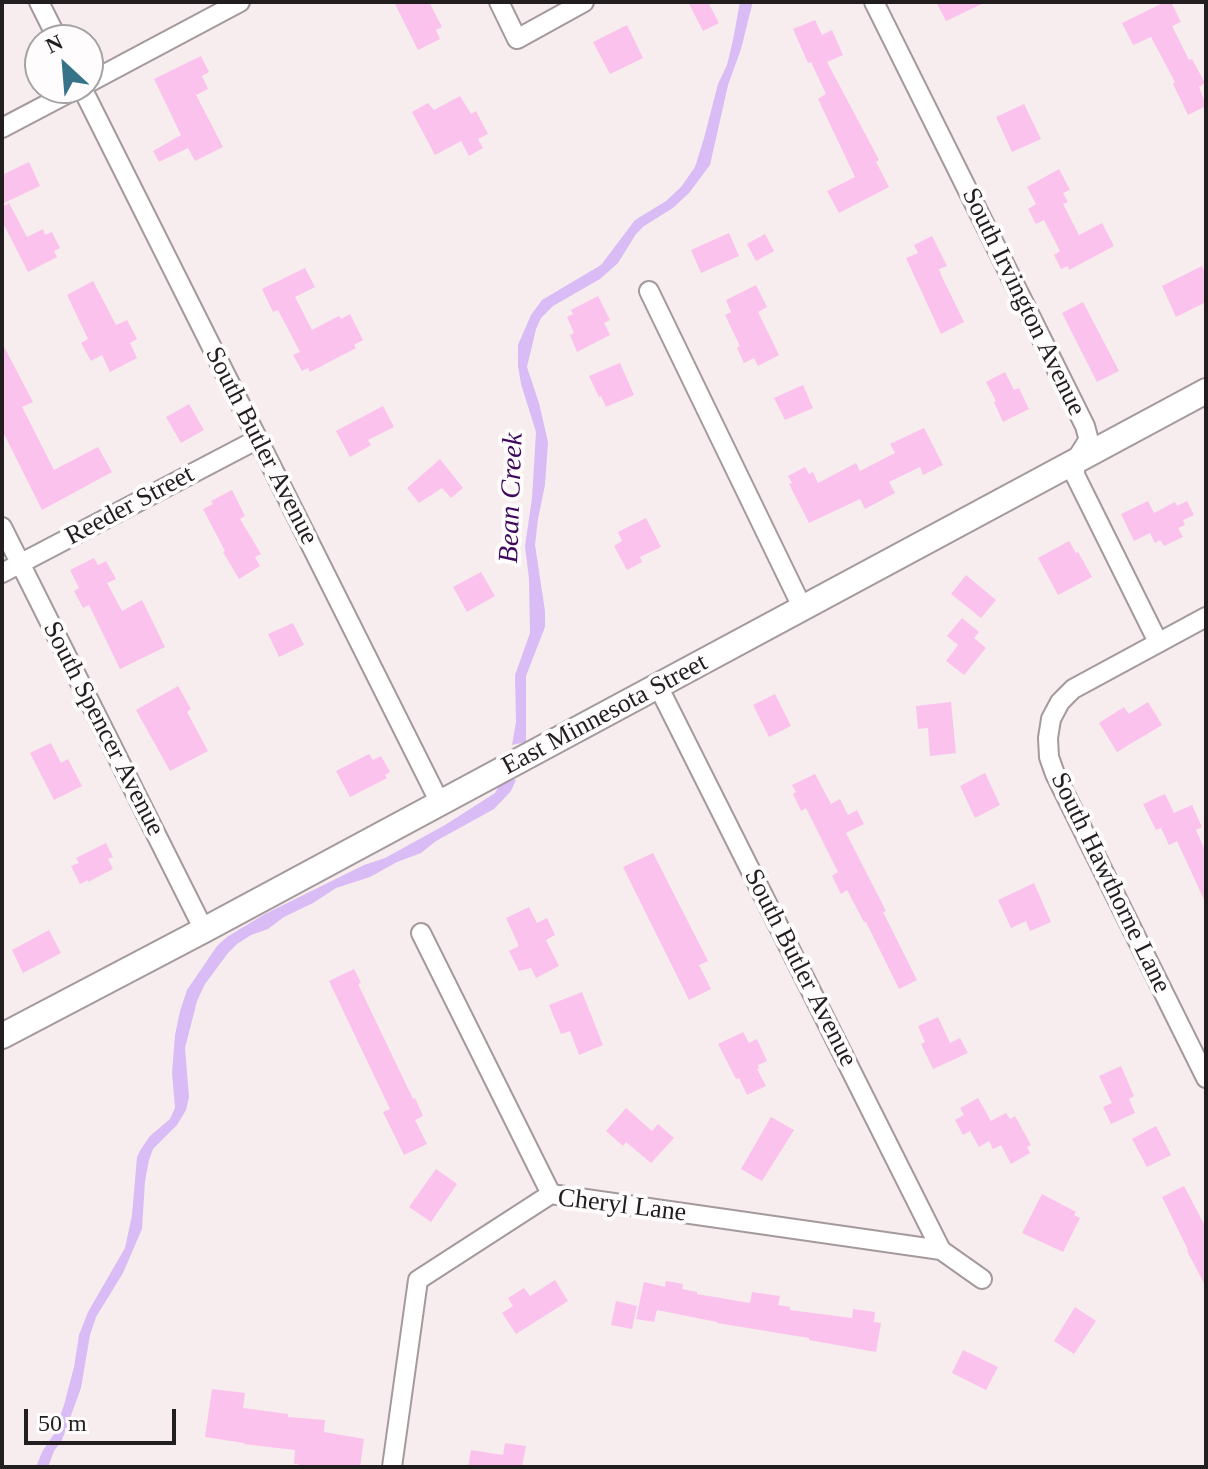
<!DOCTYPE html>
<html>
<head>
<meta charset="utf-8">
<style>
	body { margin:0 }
	#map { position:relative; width:1208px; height:1469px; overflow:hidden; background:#f7ecee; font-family:"Times New Roman",serif }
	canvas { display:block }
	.frame { position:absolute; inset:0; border:4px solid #221e1f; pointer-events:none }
	.north { position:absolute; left:24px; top:24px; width:80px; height:80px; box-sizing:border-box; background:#fefcfc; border:2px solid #a6a3a4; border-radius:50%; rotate:334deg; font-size:22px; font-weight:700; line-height:32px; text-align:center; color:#221e1f }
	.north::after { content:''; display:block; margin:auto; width:28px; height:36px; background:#367389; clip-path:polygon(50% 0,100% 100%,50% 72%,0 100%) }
	.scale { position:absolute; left:24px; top:1409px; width:152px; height:36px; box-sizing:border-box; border:4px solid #221e1f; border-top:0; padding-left:10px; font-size:24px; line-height:28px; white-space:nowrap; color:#221e1f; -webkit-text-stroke:6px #fefcfc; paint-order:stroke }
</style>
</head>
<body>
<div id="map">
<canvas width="1208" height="1469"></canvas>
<div class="frame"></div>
<div class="north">N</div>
<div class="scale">50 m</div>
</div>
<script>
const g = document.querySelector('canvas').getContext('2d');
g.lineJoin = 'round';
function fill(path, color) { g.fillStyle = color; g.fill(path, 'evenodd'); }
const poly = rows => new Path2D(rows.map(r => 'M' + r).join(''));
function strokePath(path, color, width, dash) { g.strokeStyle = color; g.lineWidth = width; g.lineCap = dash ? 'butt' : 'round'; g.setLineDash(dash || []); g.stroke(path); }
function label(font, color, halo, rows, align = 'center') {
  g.font = font + ' "Times New Roman",serif'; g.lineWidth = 8; g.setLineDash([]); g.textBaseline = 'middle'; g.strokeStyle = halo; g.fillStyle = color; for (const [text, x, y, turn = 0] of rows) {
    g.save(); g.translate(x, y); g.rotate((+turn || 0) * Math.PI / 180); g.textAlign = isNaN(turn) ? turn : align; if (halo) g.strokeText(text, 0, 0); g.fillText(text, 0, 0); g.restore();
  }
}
fill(poly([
	[740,2,752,2,752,5,741,49,728,85,710,165,689,193,673,208,644,226,636,234,618,263,600,279,553,306,541,318,536,329,527,367,539,403,548,442,545,485,538,519,535,545,545,611,545,627,526,676,526,742,512,745,516,722,515,675,530,633,529,579,525,546,532,498,536,432,521,384,518,366,518,345,531,315,542,300,601,265,635,220,666,201,681,187,695,167,704,138,718,84,727,65,733,40],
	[504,777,516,780,511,791,494,809,436,841,421,853,397,862,370,877,336,888,313,903,284,917,268,929,251,935,237,944,228,953,205,984,197,1001,185,1048,189,1097,186,1110,177,1125,153,1149,149,1160,145,1181,142,1229,123,1273,96,1317,90,1335,81,1388,62,1440,54,1451,48,1467,36,1467,42,1452,54,1434,64,1405,74,1367,79,1335,88,1312,125,1248,132,1215,137,1157,141,1149,150,1136,170,1119,175,1108,172,1073,175,1035,180,1011,187,990,217,946,227,937,265,914,364,865,385,858,445,825,495,793]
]), '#d9bcf5');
fill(poly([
	[394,2,429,2,442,27,436,30,440,39,418,50],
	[688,2,708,2,719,23,703,31],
	[936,2,986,2,946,21],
	[1165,2,1171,2,1181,22,1172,26,1189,60,1192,59,1205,83,1199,87,1206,106,1188,115,1173,84,1175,82,1151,37,1133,45,1122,23],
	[815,20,822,35,832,30,843,55,827,62,879,160,876,162,889,187,839,213,827,191,855,177,818,99,826,94,811,62,808,63,793,29],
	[627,25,643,58,610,74,593,42],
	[201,56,209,72,202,76,208,89,196,95,223,147,195,161,188,148,159,162,153,151,181,135,154,79],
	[460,96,471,114,476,111,488,134,478,139,483,148,469,156,461,141,435,155,412,112,428,103,434,110],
	[1024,104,1041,139,1012,152,996,117],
	[29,162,40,186,2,204,2,175],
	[1059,169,1070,190,1063,193,1068,202,1063,204,1079,235,1102,223,1114,246,1069,270,1068,266,1061,269,1054,255,1060,251,1044,220,1036,224,1028,209,1036,204,1027,187],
	[9,203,27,237,43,229,45,235,52,232,60,248,54,251,57,257,28,272,2,221,2,207],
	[729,233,739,256,701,273,691,250],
	[765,234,774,251,756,261,747,244],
	[932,236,947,266,939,269,941,275,964,322,941,334,906,258,918,253,914,245],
	[1202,266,1206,275,1206,302,1176,317,1162,286],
	[305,268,315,287,295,297,312,330,339,316,341,319,350,314,363,340,354,345,356,348,310,372,308,368,302,371,293,355,300,352,278,310,273,312,262,289],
	[93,281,116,325,127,320,137,339,130,343,137,358,110,372,102,355,91,361,81,343,88,339,67,295],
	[756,285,767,307,758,312,779,355,758,366,754,358,744,363,737,348,740,346,725,315,731,312,726,300],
	[598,296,610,320,604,323,610,335,577,352,570,335,574,333,567,317,573,314,571,310],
	[1083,302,1119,371,1097,382,1062,313],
	[2,343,33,402,22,407,54,470,98,447,112,472,42,510,2,430],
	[620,363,634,395,606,407,601,396,599,397,589,376],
	[1005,372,1014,390,1019,388,1029,409,1003,422,994,402,996,401,986,382],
	[803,385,813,408,785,420,774,398],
	[189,404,204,430,181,443,166,417],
	[383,406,394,427,368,440,371,445,350,457,336,431],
	[924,428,943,465,923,475,920,467,889,482,895,493,865,509,860,499,809,523,789,484,792,483,788,476,805,467,809,474,813,472,818,483,856,463,860,471,895,453,890,444],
	[440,459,463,488,451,498,442,488,419,503,407,488],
	[232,490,245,516,240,519,261,554,255,557,260,566,239,579,223,552,225,551,203,509,213,504,211,501],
	[1148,501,1154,513,1175,502,1177,506,1187,501,1194,515,1183,520,1185,525,1178,528,1183,537,1164,546,1160,540,1155,543,1150,533,1134,541,1121,514],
	[646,518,661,547,640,557,642,562,627,570,614,546,622,541,618,532],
	[1069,541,1076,553,1078,552,1092,577,1058,595,1038,558],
	[94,558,98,565,106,561,116,579,107,583,122,611,142,600,165,647,120,669,89,605,83,608,74,591,79,588,70,570],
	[481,572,495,596,467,612,453,587],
	[966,575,996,600,981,618,951,594],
	[962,618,979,632,974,638,986,648,964,675,946,661,958,645,947,636],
	[293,623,304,645,279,657,268,634],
	[178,686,191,709,187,712,208,751,170,771,136,710],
	[775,694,791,726,769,737,753,705],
	[951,702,956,753,930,756,928,728,918,729,916,706],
	[1148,702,1162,725,1117,752,1099,723,1124,707,1129,714],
	[51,743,61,763,68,759,82,786,54,800,30,753],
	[369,754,373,760,381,756,390,772,385,775,387,778,350,797,336,771],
	[985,773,1000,805,975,818,960,786],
	[815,774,831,804,840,799,848,815,857,810,864,824,846,833,886,911,883,912,917,980,899,989,866,922,864,922,847,890,841,894,832,876,838,872,806,808,801,811,793,794,796,792,792,785],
	[1165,794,1174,813,1192,805,1202,827,1196,830,1206,852,1206,904,1177,841,1169,845,1161,828,1156,830,1143,804],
	[106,843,113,857,108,859,113,869,88,882,88,880,80,884,71,866,79,863,76,858],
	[653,853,708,961,699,965,711,989,689,1000,623,867],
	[1034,883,1051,922,1030,931,1026,921,1011,928,998,900],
	[529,907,537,923,547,918,555,935,546,940,559,966,536,978,531,968,519,971,509,951,519,946,506,918],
	[49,930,61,953,23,973,12,950],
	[354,969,361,983,358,984,413,1099,415,1098,423,1116,415,1120,427,1144,404,1155,383,1112,390,1109,329,981],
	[582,992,603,1045,579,1055,570,1031,561,1034,549,1005],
	[938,1017,950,1043,960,1038,968,1053,933,1069,921,1044,925,1042,918,1026],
	[743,1032,749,1043,757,1039,767,1061,758,1065,759,1068,757,1069,766,1086,747,1095,739,1078,736,1079,718,1044],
	[1121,1066,1134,1096,1129,1099,1135,1113,1111,1124,1103,1107,1112,1103,1099,1076],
	[978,1098,991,1121,1006,1113,1010,1119,1015,1116,1031,1145,1027,1147,1030,1153,1011,1164,1001,1145,993,1149,989,1141,979,1147,970,1131,963,1135,955,1120,964,1115,960,1108],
	[626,1108,652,1131,658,1124,674,1138,651,1163,626,1142,623,1146,606,1131],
	[771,1117,794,1130,762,1181,741,1169],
	[1156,1126,1171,1155,1147,1167,1132,1139],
	[436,1169,457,1184,431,1222,409,1207],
	[1184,1186,1206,1228,1206,1287,1187,1251,1188,1250,1162,1197],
	[1042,1194,1076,1212,1074,1215,1080,1218,1063,1252,1022,1233],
	[555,1280,568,1301,516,1334,502,1313,513,1306,508,1298,524,1288,530,1296],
	[666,1281,683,1284,682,1289,697,1292,697,1294,750,1303,752,1292,780,1296,778,1305,790,1307,790,1310,852,1318,853,1309,875,1312,874,1322,881,1323,876,1352,809,1340,809,1338,717,1323,717,1322,657,1310,654,1322,636,1319,644,1282,665,1287],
	[616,1301,637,1306,632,1329,611,1325],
	[1075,1307,1096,1321,1074,1354,1054,1341],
	[963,1350,998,1367,986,1390,952,1373],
	[212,1389,245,1393,243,1408,288,1414,288,1417,325,1420,324,1432,364,1439,360,1467,298,1467,298,1464,294,1464,295,1450,244,1444,244,1443,205,1437],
	[505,1443,526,1446,522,1467,468,1467,471,1450,503,1455]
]), '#fbc2ed');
const minor = poly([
	[39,2,58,40],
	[499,2,517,39,584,2],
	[874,2,1085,426,1088,437,1087,442,1075,461,1075,475,1158,642],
	[88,83,240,2],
	[82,88,440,803],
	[2,128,78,88],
	[649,291,803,609],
	[2,527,204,930],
	[2,573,258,439],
	[1206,617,1073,689,1060,702,1051,719,1048,738,1049,757,1055,774,1206,1078],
	[658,686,941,1250,982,1279],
	[421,933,551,1194],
	[392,1467,418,1280,551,1194,941,1250]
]);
const tertiary = poly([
	[2,1036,204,930,1206,391]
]);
strokePath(minor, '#a4999c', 22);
strokePath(tertiary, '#a4999c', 28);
strokePath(minor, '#fff', 18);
strokePath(tertiary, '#fff', 24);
label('26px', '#221e1f', '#fefcfc', [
	["South Irvington Avenue",1023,302,64],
	["South Butler Avenue",261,446,63],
	["Reeder Street",130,506,-28],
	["East Minnesota Street",605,715,-28],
	["South Spencer Avenue",103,729,63],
	["South Hawthorne Lane",1110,883,64],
	["South Butler Avenue",800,968,63],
	["Cheryl Lane",622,1206,7]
]);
label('italic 28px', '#3d085d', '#fefcfc', [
	["Bean Creek",512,498,-88]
]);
</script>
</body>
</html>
